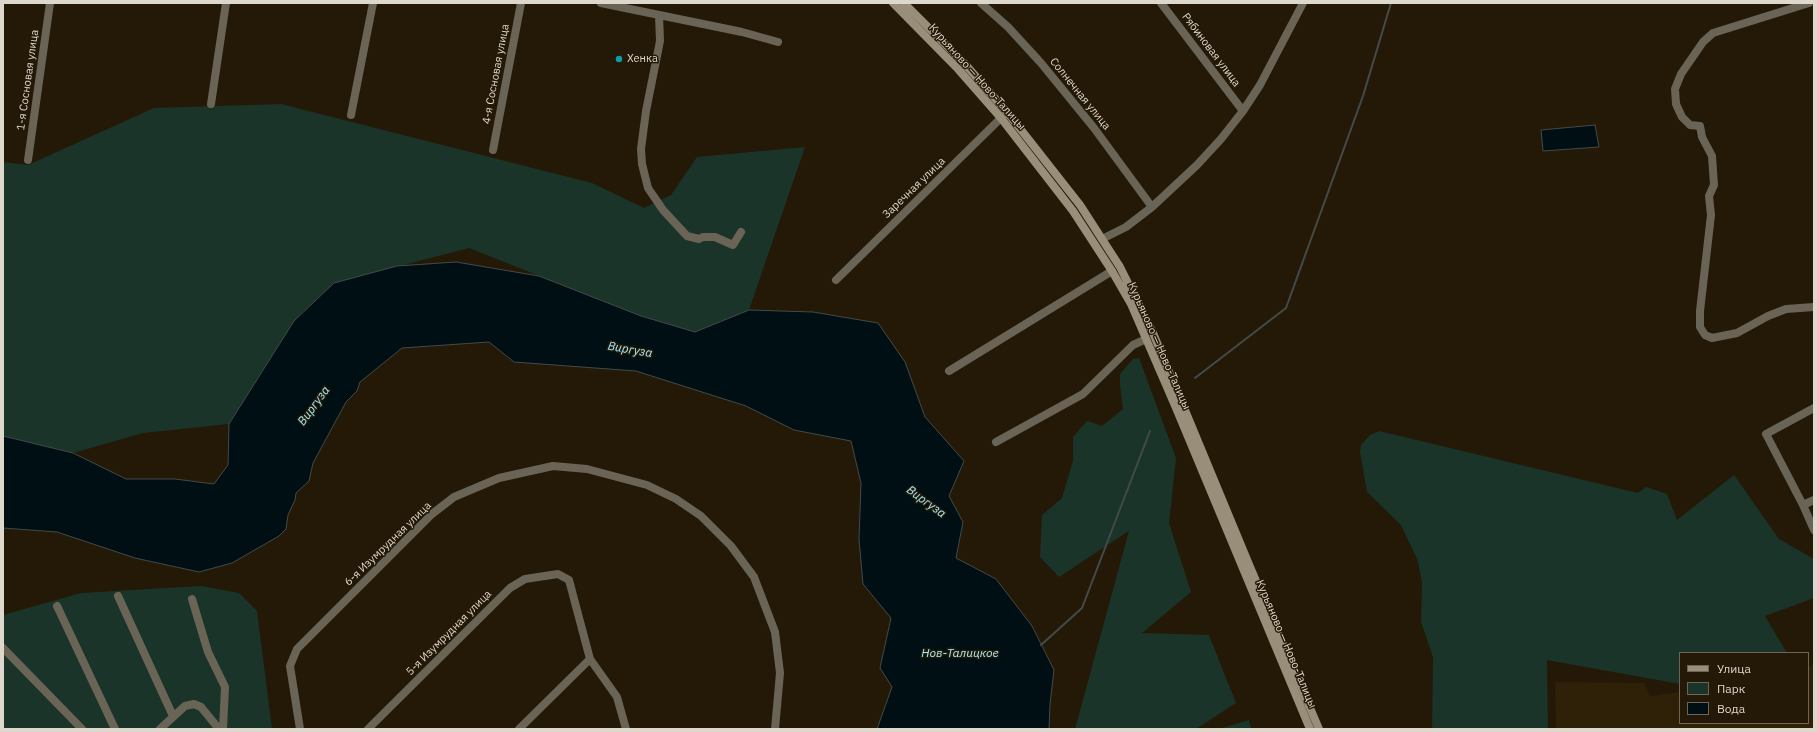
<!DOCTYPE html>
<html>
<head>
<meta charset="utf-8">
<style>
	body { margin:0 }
	#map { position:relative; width:1817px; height:732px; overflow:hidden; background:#241907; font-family:"IBM Plex Sans",sans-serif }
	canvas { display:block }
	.frame { position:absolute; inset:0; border:4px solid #ded7cc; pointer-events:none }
	.legend { position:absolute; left:1679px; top:652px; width:130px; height:72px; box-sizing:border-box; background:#241907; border:1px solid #6e6556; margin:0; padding:5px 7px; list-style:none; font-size:12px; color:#ded7cc }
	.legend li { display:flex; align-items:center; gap:8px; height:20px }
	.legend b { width:20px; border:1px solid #6e6556 }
</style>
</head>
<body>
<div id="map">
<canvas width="1817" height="732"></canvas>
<div class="frame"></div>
<ul class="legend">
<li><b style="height:5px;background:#988e79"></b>Улица</li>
<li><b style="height:11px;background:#1a3429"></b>Парк</li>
<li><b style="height:11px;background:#000f13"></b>Вода</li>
</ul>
</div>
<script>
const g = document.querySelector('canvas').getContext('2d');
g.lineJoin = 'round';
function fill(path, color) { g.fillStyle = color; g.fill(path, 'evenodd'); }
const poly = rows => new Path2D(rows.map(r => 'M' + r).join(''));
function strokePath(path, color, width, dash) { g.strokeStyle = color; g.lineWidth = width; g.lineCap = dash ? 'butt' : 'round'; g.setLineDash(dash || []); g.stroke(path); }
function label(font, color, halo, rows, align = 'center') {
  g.font = font + ' "IBM Plex Sans",sans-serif'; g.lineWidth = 3; g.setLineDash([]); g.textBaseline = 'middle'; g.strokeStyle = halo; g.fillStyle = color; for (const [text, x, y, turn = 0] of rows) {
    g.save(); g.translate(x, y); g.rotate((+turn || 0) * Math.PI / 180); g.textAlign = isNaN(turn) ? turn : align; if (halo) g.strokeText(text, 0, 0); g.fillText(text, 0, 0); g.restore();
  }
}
fill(poly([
	[1814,663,1814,729,1556,729,1555,682,1644,683,1650,696,1680,692,1680,723,1808,723,1808,668]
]), '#2f2107');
fill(poly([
	[281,104,592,183,644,208,671,195,697,157,805,147,749,310,695,332,641,316,469,248,334,283,294,321,229,424,143,433,73,453,3,436,3,162,28,165,154,108],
	[1139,358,1176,458,1169,523,1191,592,1142,633,1209,635,1236,703,1196,729,1075,729,1129,531,1059,577,1040,557,1042,515,1062,498,1073,461,1073,437,1087,421,1102,426,1123,409,1120,385,1120,374,1133,359],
	[1379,431,1638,493,1646,487,1667,494,1677,520,1734,475,1779,539,1814,559,1814,598,1765,616,1787,653,1680,653,1680,684,1547,660,1548,729,1432,729,1433,657,1421,622,1422,583,1418,561,1401,525,1367,492,1360,452,1361,445,1370,435],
	[201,586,239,593,257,611,272,729,3,729,3,615,81,593],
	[1249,720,1251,729,1219,729]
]), '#1a3429');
const water = poly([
	[1595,125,1599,147,1543,151,1541,130,1595,125],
	[456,262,539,276,641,316,695,332,749,310,813,312,878,323,905,362,925,417,964,461,949,496,963,522,956,558,996,579,1032,626,1054,670,1050,704,1049,729,877,729,892,687,880,668,891,618,863,584,859,539,861,483,851,441,794,430,746,406,636,371,514,362,489,342,402,348,360,382,357,391,346,402,313,463,309,481,296,493,295,500,288,515,286,529,279,536,232,563,199,572,135,558,57,532,3,528,3,436,73,453,126,479,175,479,214,484,228,465,229,424,294,321,334,283,397,266,456,262]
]);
fill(water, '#000f13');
strokePath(water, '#434b4a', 1);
strokePath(poly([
	[1195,378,1286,308,1363,96,1391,3],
	[1041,645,1082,608,1150,431]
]), '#434b4a', 2);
strokePath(poly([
	[601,3,742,32,778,42],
	[981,3,1008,27,1041,63,1094,128,1152,207],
	[1161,3,1243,111],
	[1809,3,1713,33,1703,42,1681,74,1675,89,1676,104,1682,117,1690,125,1700,126,1702,137,1712,156,1714,185,1709,196,1711,215,1700,311,1700,327,1705,335,1712,338,1737,333,1768,316,1786,309,1814,307],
	[659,15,660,41,646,111,641,149,642,164,648,188,663,210,687,236,699,239,703,237,715,237,733,245,741,232],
	[211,104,226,3],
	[351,115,373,3],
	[493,150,521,3],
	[28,160,50,3],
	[1102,239,1126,227,1152,207,1197,165,1221,139,1243,111,1260,85,1303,3],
	[836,280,1005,114],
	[949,371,1112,271],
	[1814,408,1766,434,1803,505,1814,530],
	[996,442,1083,394,1133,345,1146,339],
	[1803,505,1814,500],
	[118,596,173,716],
	[192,599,208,652,225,687,223,729],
	[57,606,115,729],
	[3,648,82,729],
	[160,729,185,706,194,704,201,707,219,729],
	[300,729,290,666,297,649,432,514,454,497,499,478,553,466,587,469,647,485,676,499,701,516,731,546,754,577,775,632,780,673,775,729],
	[368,729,510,588,525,579,558,574,569,580,590,659,617,697,626,729],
	[519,729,590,659]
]), '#6a6457', 8);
strokePath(poly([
	[893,3,958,69,1001,118,1073,211,1112,271,1131,304,1176,408,1310,729],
	[904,3,964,63,1007,112,1080,205,1120,267,1153,333,1248,562,1319,729]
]), '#988e79', 8);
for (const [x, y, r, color] of [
	[619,59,4,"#0f9aa8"]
]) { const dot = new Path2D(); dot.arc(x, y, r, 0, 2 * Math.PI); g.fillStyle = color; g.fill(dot); strokePath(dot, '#241907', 1.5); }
label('11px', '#ded7cc', '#241907', [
	["Рябиновая улица",1211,50,53],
	["4-я Сосновая улица",496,74,-79],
	["Курьяново — Ново-Талицы",977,77,48],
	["1-я Сосновая улица",28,80,-82],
	["Солнечная улица",1080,94,51],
	["Заречная улица",914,188,-44],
	["Курьяново — Ново-Талицы",1159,346,66],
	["6-я Изумрудная улица",388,544,-44],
	["5-я Изумрудная улица",449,633,-45],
	["Курьяново — Ново-Талицы",1286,644,67]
]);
label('11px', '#ded7cc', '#241907', [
	["Хенка",627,59]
], 'left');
label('italic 12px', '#a0ecfe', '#241907', [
	["Виргуза",630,350,10],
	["Виргуза",314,406,-54],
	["Виргуза",926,502,36],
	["Нов-Талицкое",960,654]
]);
</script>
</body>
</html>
